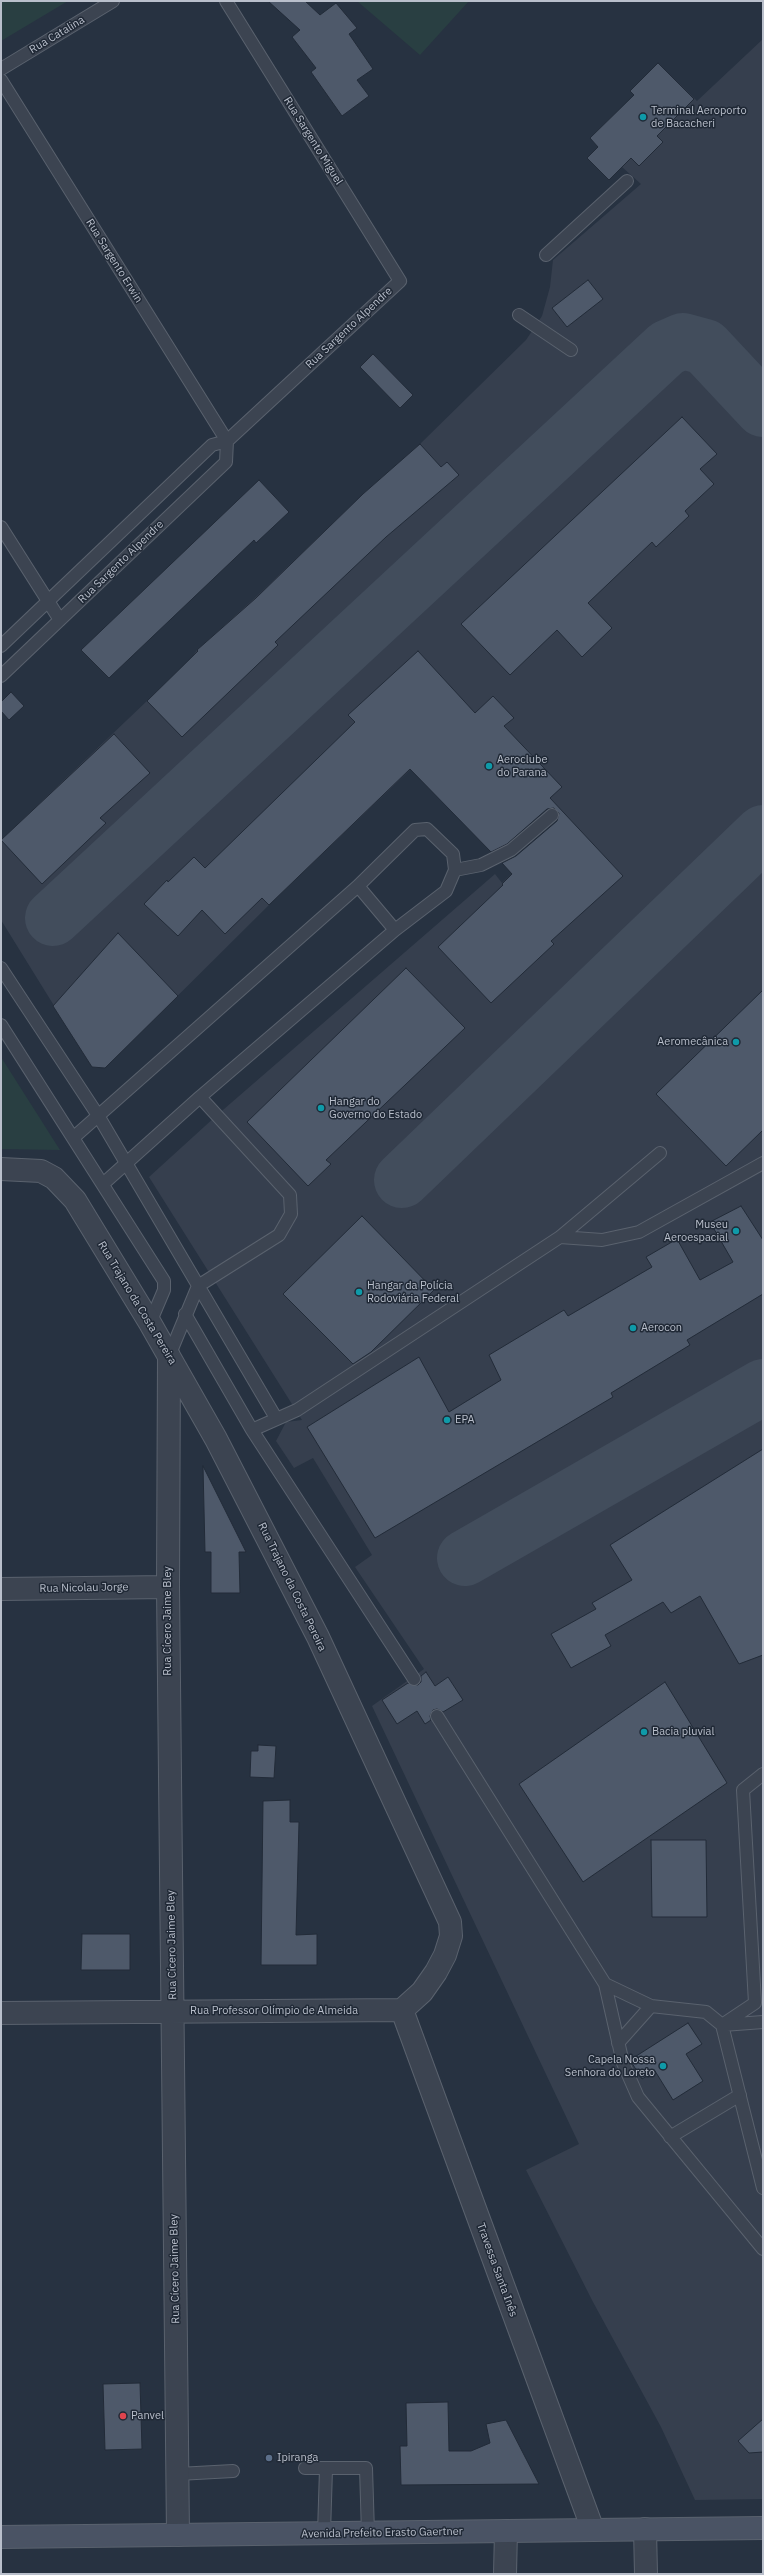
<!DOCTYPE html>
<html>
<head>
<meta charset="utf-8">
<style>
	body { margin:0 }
	#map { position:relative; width:764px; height:2575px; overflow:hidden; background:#273241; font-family:"IBM Plex Sans",sans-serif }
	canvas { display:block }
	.frame { position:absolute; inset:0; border:2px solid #b9bfcb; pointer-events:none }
</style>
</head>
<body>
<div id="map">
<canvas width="764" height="2575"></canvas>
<div class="frame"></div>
</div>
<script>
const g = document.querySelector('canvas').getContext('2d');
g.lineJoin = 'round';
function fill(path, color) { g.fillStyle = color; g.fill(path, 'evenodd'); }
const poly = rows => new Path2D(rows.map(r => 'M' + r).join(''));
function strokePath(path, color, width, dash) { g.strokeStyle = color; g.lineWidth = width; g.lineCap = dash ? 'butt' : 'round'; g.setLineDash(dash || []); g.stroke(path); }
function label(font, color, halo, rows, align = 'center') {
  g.font = font + ' "IBM Plex Sans",sans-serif'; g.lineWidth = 3; g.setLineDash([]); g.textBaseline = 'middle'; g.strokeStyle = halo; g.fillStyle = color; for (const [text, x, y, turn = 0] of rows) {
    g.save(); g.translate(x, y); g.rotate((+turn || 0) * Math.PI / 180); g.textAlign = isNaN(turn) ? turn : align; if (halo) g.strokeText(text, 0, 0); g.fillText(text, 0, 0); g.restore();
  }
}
fill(poly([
	[763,39,763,2499,695,2500,661,2427,593,2302,526,2170,579,2144,372,1706,424,1669,355,1567,372,1555,313,1458,294,1468,276,1441,286,1422,302,1420,149,1177,216,1116,495,874,502,883,564,824,544,803,491,852,411,769,269,905,105,1068,92,1067,1,920,1,840,190,660,197,650,257,596,363,494,420,444,526,340,542,316,550,287,553,260,641,184,622,167,609,180,587,158,598,147,590,138,634,95,630,91,658,63,697,101]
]), '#363f4e');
fill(poly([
	[1,1,68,1,1,41],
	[357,1,469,1,420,55],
	[1,1057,60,1150,1,1149]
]), '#293f42');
strokePath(poly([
	[53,918,667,348,683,341,705,347,763,409],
	[402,1180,763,833],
	[465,1558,763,1387]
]), '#424d5c', 56);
const building = poly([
	[268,1,305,1,320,15,336,3,357,28,349,34,373,69,357,80,369,96,342,116,311,72,316,68,292,37,300,30,268,1],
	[658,63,694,99,657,136,663,142,639,166,631,158,609,180,587,158,598,147,590,138,634,95,630,91,658,63],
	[588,280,603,299,567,327,552,308,588,280],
	[373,354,413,395,400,408,360,367,373,354],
	[682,417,717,454,700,469,714,484,685,511,689,516,656,547,652,542,588,603,612,628,582,657,557,630,510,675,461,624,682,417],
	[420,444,441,467,447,462,459,475,386,537,275,642,278,645,182,737,147,701,198,651,197,650,256,598,363,494,420,444],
	[259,480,289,512,256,543,254,540,109,678,81,650,259,480],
	[418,651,475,713,493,696,514,718,504,726,562,787,550,798,623,876,551,941,554,944,491,1003,438,947,503,885,502,884,512,874,502,863,516,856,557,821,559,813,554,808,547,809,507,844,491,852,410,769,269,905,262,898,225,934,202,910,178,936,144,904,167,880,168,882,194,857,205,868,355,722,348,715,418,651],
	[11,692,24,706,9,720,1,711,1,702,11,692],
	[114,734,150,773,100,818,106,823,42,884,1,840,114,734],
	[118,933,178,996,105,1068,92,1067,53,1006,118,933],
	[406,968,465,1028,326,1160,331,1164,308,1186,247,1122,406,968],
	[763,990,763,1130,726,1166,656,1094,763,990],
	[741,1206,763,1240,763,1294,687,1340,690,1345,611,1393,613,1397,375,1538,307,1427,419,1357,449,1412,501,1380,489,1355,564,1310,568,1316,652,1267,646,1257,677,1239,700,1280,733,1262,710,1222,741,1206],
	[362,1216,434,1290,371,1352,353,1364,283,1294,362,1216],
	[763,1449,763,1655,739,1664,700,1596,671,1613,663,1602,605,1635,611,1646,571,1668,551,1634,596,1609,592,1603,632,1580,610,1545,763,1449],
	[203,1466,246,1552,239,1552,240,1593,211,1593,211,1552,205,1552,203,1466],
	[426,1672,435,1686,448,1677,463,1700,443,1712,437,1709,433,1710,430,1716,431,1720,425,1724,417,1711,397,1724,382,1700,408,1683,418,1685,421,1682,421,1676,426,1672],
	[665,1682,727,1783,583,1882,519,1784,665,1682],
	[258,1745,276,1746,274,1778,250,1777,251,1751,258,1751,258,1745],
	[290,1800,290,1822,299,1822,296,1935,317,1934,317,1965,261,1965,263,1801,290,1800],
	[651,1840,706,1840,707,1917,652,1917,651,1840],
	[82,1934,130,1934,130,1970,81,1970,82,1934],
	[688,2023,702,2044,686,2054,703,2081,673,2100,655,2071,642,2079,630,2060,688,2023],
	[140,2383,142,2449,105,2450,103,2384,140,2383],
	[448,2402,449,2451,471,2451,490,2443,486,2424,506,2420,539,2484,401,2485,400,2446,407,2446,406,2403,448,2402],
	[763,2419,763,2452,749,2453,738,2441,763,2419]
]);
fill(building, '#4e596a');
strokePath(building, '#222b38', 1);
const lane = poly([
	[1,69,113,1],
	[1,80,227,441],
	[546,255,627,181],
	[519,315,571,350],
	[1,527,60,620],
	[1,646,212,445,227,441,400,281,226,1],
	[1,676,226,462,227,441],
	[455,870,481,865,511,850,552,815],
	[358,886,395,930],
	[1,968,99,1117,276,1418],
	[1,1025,164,1281,164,1290,150,1323],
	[73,1138,358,886,415,830,427,829,453,854,455,870,446,891,395,930,200,1097,103,1184],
	[560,1237,660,1153],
	[185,1314,252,1430,414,1679],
	[169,1356,198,1286,279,1235,291,1214,290,1195,200,1097],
	[252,1430,297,1410,560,1237,602,1240,639,1232,763,1163],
	[437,1716,605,1984,623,2063,638,2097,763,2249],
	[605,1984,651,2006,706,2012,722,2025,763,2188],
	[722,2025,755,2003,743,1790,763,1774],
	[723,2025,763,2022],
	[618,2043,651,2006],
	[670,2137,740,2095],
	[305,2468,366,2468,368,2533],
	[178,2474,233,2471],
	[324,2533,326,2469]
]);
const street = poly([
	[1,1169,41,1171,54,1178,75,1200,150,1323,216,1439,318,1637,450,1922,451,1936,445,1955,436,1972,422,1992,402,2010],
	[169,1356,168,1587,178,2535],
	[1,1589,168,1587],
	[402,2010,593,2530],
	[1,2013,402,2010],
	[645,2529,646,2574],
	[505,2574,506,2531]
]);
const secondary = poly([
	[1,2537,763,2528]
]);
strokePath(lane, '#5a626e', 14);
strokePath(street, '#5a626e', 24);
strokePath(secondary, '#5a626e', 24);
strokePath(lane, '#3c4451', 12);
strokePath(street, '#3c4451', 22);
strokePath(secondary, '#4a5364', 22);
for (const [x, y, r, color] of [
	[643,117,4,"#0f9aa8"],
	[489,766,4,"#0f9aa8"],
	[736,1042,4,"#0f9aa8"],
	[321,1108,4,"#0f9aa8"],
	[736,1231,4,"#0f9aa8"],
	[359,1292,4,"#0f9aa8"],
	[633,1328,4,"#0f9aa8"],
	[447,1420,4,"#0f9aa8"],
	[644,1732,4,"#0f9aa8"],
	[663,2066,4,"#0f9aa8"],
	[123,2416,4,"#e0444e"],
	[269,2458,4,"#5c6f8a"]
]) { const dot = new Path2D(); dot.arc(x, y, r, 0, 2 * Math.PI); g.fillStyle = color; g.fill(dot); strokePath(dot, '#202936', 1.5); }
label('11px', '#b9bfcb', '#202936', [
	["Rua Catalina",57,35,-31],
	["Rua Sargento Miguel",313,141,58],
	["Rua Sargento Erwin",114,261,58],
	["Rua Sargento Alpendre",349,328,-43],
	["Rua Sargento Alpendre",121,562,-44],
	["Rua Trajano da Costa Pereira",137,1303,59],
	["Rua Trajano da Costa Pereira",292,1587,64],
	["Rua Nicolau Jorge",84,1588,-1],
	["Rua Cícero Jaime Bley",168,1621,-90],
	["Rua Cícero Jaime Bley",172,1945,-91],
	["Rua Professor Olímpio de Almeida",274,2011],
	["Rua Cícero Jaime Bley",175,2269,-91],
	["Travessa Santa Inês",497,2270,70],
	["Avenida Prefeito Erasto Gaertner",382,2533,-1]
]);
label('11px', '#b9bfcb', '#202936', [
	["Terminal Aeroporto",651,111],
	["de Bacacheri",651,124],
	["Aeroclube",497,760],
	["do Parana",497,773],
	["Aeromecânica",728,1042,"right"],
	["Hangar do",329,1102],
	["Governo do Estado",329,1115],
	["Museu",728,1225,"right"],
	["Aeroespacial",728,1238,"right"],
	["Hangar da Polícia",367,1286],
	["Rodoviária Federal",367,1299],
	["Aerocon",641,1328],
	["EPA",455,1420],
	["Bacia pluvial",652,1732],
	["Capela Nossa",655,2060,"right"],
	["Senhora do Loreto",655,2073,"right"],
	["Panvel",131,2416],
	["Ipiranga",277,2458]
], 'left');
</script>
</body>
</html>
